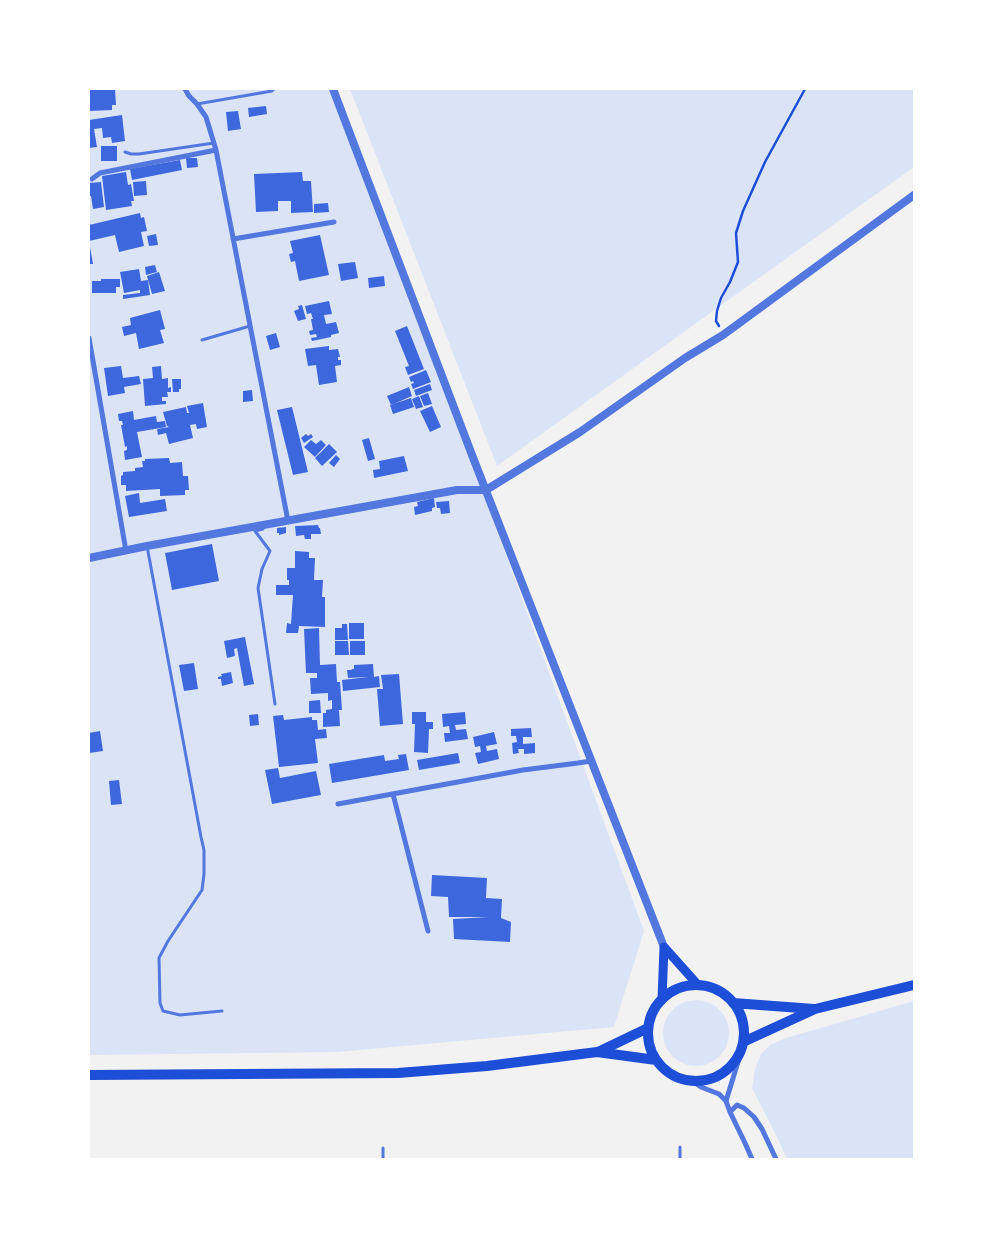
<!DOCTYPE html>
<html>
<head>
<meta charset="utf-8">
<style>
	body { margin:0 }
	#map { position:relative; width:1003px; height:1248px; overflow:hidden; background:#f2f2f2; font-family:Roboto,sans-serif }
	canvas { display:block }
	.frame { position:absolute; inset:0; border:90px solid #fff; pointer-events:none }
</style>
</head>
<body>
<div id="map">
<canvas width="1003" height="1248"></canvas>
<div class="frame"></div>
</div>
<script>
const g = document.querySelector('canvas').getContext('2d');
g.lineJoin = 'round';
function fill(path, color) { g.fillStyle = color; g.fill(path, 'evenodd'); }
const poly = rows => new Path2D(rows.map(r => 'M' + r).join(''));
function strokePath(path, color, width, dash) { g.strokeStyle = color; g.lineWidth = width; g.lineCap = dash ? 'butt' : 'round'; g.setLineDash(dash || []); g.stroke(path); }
fill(poly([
	[89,89,335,89,644,931,614,1027,337,1052,89,1055],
	[350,89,914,89,914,167,497,466],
	'663 1033a33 33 0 1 1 66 0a33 33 0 1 1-66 0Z',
	[914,1001,914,1159,787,1159,778,1139,752,1088,755,1069,761,1054,770,1045,786,1038]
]), '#dbe4f7');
fill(poly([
	[89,89,115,89,116,105,112,105,112,110,89,111],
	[266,106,267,114,249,117,248,108],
	[238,111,241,129,228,131,226,112],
	[122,115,125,141,112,143,111,137,103,138,102,128,94,129,97,147,89,148,89,120],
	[101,146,117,146,117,161,101,161],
	[186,158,197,158,198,167,187,168],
	[180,160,182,170,132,180,130,169],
	[126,172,128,185,131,184,134,201,131,201,132,206,106,210,102,176],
	[302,172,303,181,311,181,313,212,291,213,291,201,278,201,278,211,256,212,254,174],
	[146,181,147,195,134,196,133,182],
	[101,182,104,207,93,209,91,196,89,196,89,183],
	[328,203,329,212,314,213,314,204],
	[140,213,141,218,144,217,147,231,141,232,144,246,119,252,115,235,89,241,89,225],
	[156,234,158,245,149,246,147,236],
	[320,235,329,275,299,281,295,261,291,262,289,254,293,253,290,241],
	[90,247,93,264,89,264,89,248],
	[355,262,358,278,341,281,338,264],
	[155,265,157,272,146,275,145,267],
	[139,269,141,281,148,280,150,295,123,299,123,295,140,293,140,290,124,293,120,272],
	[159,272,165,291,152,294,147,276],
	[384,276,385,286,369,288,368,278],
	[101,279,120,279,120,287,116,287,116,293,92,293,92,281,101,281],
	[329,301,332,314,324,315,326,324,336,322,339,333,331,335,331,337,312,341,311,338,317,337,316,334,310,335,309,331,313,330,311,319,313,319,311,313,307,314,305,306],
	[302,305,306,319,298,321,294,311,299,309,298,306],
	[160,310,165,329,160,330,164,343,139,349,136,333,124,336,122,327,131,325,130,318],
	[407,326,424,369,408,375,405,367,409,366,395,331],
	[276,333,280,347,270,350,266,336],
	[329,346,329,350,338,349,340,357,338,357,338,360,341,360,341,365,335,366,337,382,319,385,316,365,308,366,305,349],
	[121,366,123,378,139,376,141,384,124,387,125,393,108,396,104,368],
	[161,366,162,379,168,378,168,388,171,387,171,392,167,392,168,397,162,397,162,401,166,401,166,404,145,406,143,379,153,378,152,367],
	[426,370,431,382,413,389,411,384,414,383,413,381,411,382,409,377],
	[172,379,181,379,181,389,179,389,179,392,173,392],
	[430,384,432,390,416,396,414,390],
	[409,387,412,396,391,405,387,396],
	[252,390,253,401,243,402,243,391],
	[428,393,432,404,424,406,420,396],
	[419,396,423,407,416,409,412,399],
	[411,398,414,407,393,414,390,405],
	[203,403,207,427,197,429,196,424,190,425,193,438,169,444,166,433,158,435,157,429,169,427,167,426,163,412,186,407,187,413,189,413,187,406],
	[432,406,441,427,430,432,420,411],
	[292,407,308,472,293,475,277,410],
	[133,411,134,420,156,416,157,422,165,421,166,427,137,432,142,457,125,460,124,451,127,450,127,446,125,447,121,425,123,425,122,421,119,421,118,414],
	[306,434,308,436,311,434,313,437,304,443,301,438],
	[369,438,375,459,368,461,362,440],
	[311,440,316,444,321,440,326,445,315,457,304,447],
	[329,444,337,452,322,466,315,458],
	[336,455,340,459,334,467,329,463],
	[404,456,408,471,374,478,373,470,380,469,379,461],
	[169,458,170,463,182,462,183,476,188,476,189,490,185,490,185,495,160,496,160,489,126,491,126,485,121,485,121,476,123,475,123,472,135,471,135,468,143,467,142,461,145,461,145,459],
	[139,493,140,503,165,499,167,511,129,517,125,496],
	[434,498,435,507,432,508,432,511,415,515,414,507,418,506,417,502],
	[449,501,450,513,441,514,440,508,437,508,436,502],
	[318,525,319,528,320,528,321,534,311,534,311,539,305,539,304,535,296,536,295,526],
	[286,527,286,533,279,535,279,533,277,533,277,528],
	[212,544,219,581,172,590,165,553],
	[295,551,309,552,309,558,315,558,314,580,323,580,322,597,325,597,325,627,299,626,298,633,286,633,287,623,291,624,293,595,276,595,276,585,289,585,289,580,287,580,287,568,295,568],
	[349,623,364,623,364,639,349,639],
	[342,624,347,624,348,640,335,640,335,628,342,628],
	[319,628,320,665,336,664,337,682,340,682,342,710,339,710,340,726,323,727,323,713,326,713,326,710,332,709,332,700,328,701,328,693,311,694,310,678,317,678,317,673,306,673,304,629],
	[245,637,254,684,244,686,237,648,234,649,235,656,227,658,224,641],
	[335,641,348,641,349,655,335,655],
	[350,641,365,641,365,655,350,655],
	[194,663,198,689,184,691,179,665],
	[373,664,374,677,379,676,380,687,343,691,342,680,368,677,348,678,347,670,352,670,351,669,354,669,354,665],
	[231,672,233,683,222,686,221,679,218,679,218,677,222,676,221,674],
	[399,674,403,724,380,726,377,689,383,689,381,675],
	[320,700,321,713,309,713,309,701],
	[412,712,426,712,426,722,433,722,433,729,429,729,428,753,414,752,415,724,412,724],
	[465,712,466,724,455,725,456,730,466,729,468,739,445,742,444,733,450,733,449,726,443,727,442,714],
	[258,714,259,725,250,726,249,715],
	[283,715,284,720,312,717,312,720,317,720,318,730,326,729,327,738,315,739,318,763,279,767,273,716],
	[531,728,532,737,523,737,523,744,535,743,535,753,524,754,524,749,518,749,519,753,513,754,512,743,517,742,516,736,511,736,511,729],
	[100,731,103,751,89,753,89,743,90,743,89,733],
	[494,732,497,744,486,746,487,751,497,749,499,759,478,764,475,753,481,752,480,746,475,747,473,737],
	[458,753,460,763,419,770,417,760],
	[406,754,409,770,332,783,329,764,384,755,385,761,399,759,398,755],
	[278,768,280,778,316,771,321,795,272,804,265,770],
	[119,780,122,804,111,805,109,781],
	[432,875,487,878,486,898,502,899,501,918,511,922,510,942,454,939,453,919,488,917,449,917,448,897,431,896]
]), '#3d67dc');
strokePath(poly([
	[719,326,716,321,717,311,721,298,730,282,738,262,736,233,743,211,765,162,805,89]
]), '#1d4ed8', 2.5);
strokePath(poly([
	[197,104,272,91,274,89],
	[125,152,131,154,139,154,214,143],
	[202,340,250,326],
	[263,529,255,531,270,551,262,569,258,588,275,704],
	[147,546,201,837,204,850,204,874,202,890,168,941,159,958,160,1003,163,1011,180,1015,222,1011],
	[383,1159,383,1148],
	[680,1159,680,1147]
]), '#5277de', 3);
strokePath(poly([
	[185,89,189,96,197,104,206,117,216,150,288,521],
	[92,179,100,173,216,150],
	[233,239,334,222],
	[89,338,126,551],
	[393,794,428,931],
	[338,804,523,770,578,763,591,761],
	[692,1081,701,1087,719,1094,726,1101,730,1112,745,1143,752,1159],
	[726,1101,742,1049],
	[730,1112,737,1105,744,1108,754,1117,762,1129,776,1159]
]), '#5277de', 5);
strokePath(poly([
	[333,89,472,455,664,947],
	[89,558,147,546,457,490,486,490,580,432,685,358,723,335,914,195]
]), '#5277de', 8);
strokePath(poly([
	[664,947,698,985],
	[662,1000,664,947]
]), '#1d4ed8', 9);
strokePath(poly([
	'648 1033a48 48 0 1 1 96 0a48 48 0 1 1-96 0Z',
	[733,1003,814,1009],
	[743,1042,815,1009,914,985],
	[598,1052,648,1028],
	[89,1075,398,1073,487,1066,597,1052,656,1060]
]), '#1d4ed8', 10);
</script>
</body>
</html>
